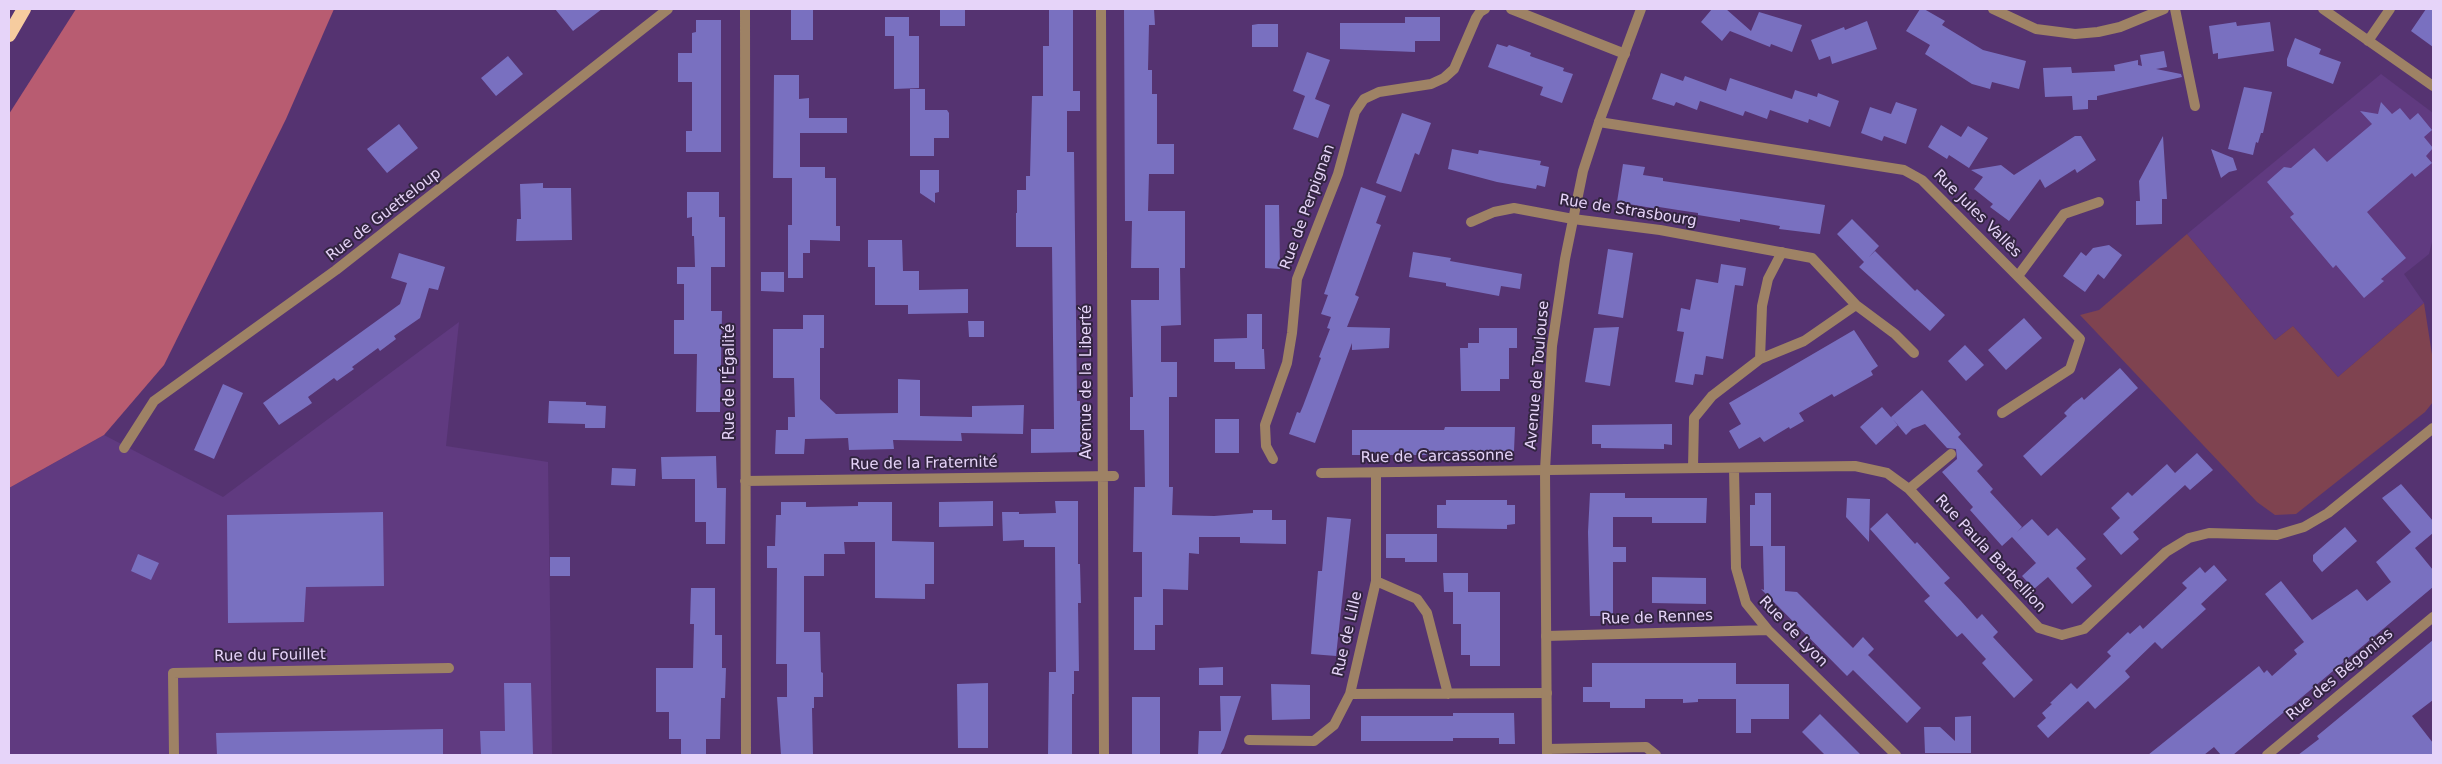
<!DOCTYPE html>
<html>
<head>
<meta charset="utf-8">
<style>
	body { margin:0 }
	#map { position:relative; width:2442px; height:764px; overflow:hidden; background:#553371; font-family:"DejaVu Sans",sans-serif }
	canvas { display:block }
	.frame { position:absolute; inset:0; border:10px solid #e6d4f9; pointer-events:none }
</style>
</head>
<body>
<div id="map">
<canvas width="2442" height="764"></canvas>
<div class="frame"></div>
</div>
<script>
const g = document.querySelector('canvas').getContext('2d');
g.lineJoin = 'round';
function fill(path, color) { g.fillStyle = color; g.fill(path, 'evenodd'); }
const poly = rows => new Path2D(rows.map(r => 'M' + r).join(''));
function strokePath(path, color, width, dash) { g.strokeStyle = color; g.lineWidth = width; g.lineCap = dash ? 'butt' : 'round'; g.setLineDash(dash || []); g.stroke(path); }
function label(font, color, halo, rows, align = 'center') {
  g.font = font + ' "DejaVu Sans",sans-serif'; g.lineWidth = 4; g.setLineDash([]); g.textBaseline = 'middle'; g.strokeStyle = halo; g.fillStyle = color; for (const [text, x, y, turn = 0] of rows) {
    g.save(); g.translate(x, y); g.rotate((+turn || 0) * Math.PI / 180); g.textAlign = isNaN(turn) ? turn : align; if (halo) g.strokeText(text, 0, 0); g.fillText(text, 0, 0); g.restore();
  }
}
fill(poly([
	[2381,74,2433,113,2433,238,2429,254,2404,274,2424,303,2338,377,2293,326,2275,340,2187,234],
	[459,322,446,446,548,462,552,755,9,755,9,488,104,435,223,497]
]), '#603a80');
fill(poly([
	[2187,234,2275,340,2293,326,2338,377,2424,303,2433,361,2433,402,2425,412,2296,514,2275,515,2257,502,2080,315,2099,310]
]), '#7f4350');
fill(poly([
	[76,9,334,9,286,119,164,365,104,435,9,488,9,114]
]), '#b85c71');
fill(poly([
	[555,9,602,9,573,31],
	[791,9,813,9,813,40,791,40],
	[940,9,965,9,965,26,940,26],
	[1049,9,1073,9,1073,91,1080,91,1080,111,1067,111,1067,152,1074,152,1077,401,1080,401,1082,452,1031,453,1031,429,1054,429,1052,247,1016,247,1016,213,1017,213,1017,190,1026,190,1026,176,1030,176,1032,96,1043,96,1043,46,1049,46],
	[1124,9,1154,9,1155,25,1149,25,1148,70,1152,70,1152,94,1157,94,1157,144,1174,144,1174,174,1149,174,1148,211,1185,211,1185,268,1180,268,1181,325,1161,326,1161,362,1177,362,1177,397,1169,397,1169,487,1173,487,1172,515,1214,516,1253,513,1253,510,1272,510,1272,520,1286,520,1286,544,1240,543,1240,537,1199,537,1199,554,1189,553,1188,590,1163,589,1163,625,1155,625,1155,650,1134,650,1134,597,1142,597,1142,552,1133,552,1134,487,1145,487,1144,430,1130,430,1130,397,1133,397,1131,300,1159,300,1159,268,1131,268,1132,221,1125,221],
	[1712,9,1726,9,1751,31,1759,12,1802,25,1792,52,1771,44,1770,47,1730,31,1722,41,1701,22],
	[1920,9,1924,9,1945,21,1942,25,1983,50,2026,61,2019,89,1992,82,1990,89,1972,84,1925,54,1930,45,1906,31],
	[2426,9,2433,9,2433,47,2411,31],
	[885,17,909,17,909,36,919,36,919,88,894,89,894,36,885,36],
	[1405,17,1440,17,1440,41,1415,41,1415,52,1340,49,1340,23,1405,23],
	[696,20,721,20,721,152,686,152,686,131,692,131,692,82,678,82,678,53,692,53,692,33,696,32],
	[1867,21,1877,49,1832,64,1830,56,1819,60,1811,40,1844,27,1845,30],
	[2236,22,2237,26,2270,22,2274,51,2218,59,2218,53,2213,54,2209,26],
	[1258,24,1278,24,1278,47,1252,47,1252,25],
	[2295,38,2321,49,2319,54,2341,62,2333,84,2287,66,2287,59],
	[1497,44,1507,47,1509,45,1531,53,1530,56,1564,68,1563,71,1573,74,1562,103,1540,95,1543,87,1488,67],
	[2164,51,2167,67,2156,69,2181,74,2182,77,2097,96,2097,100,2088,100,2088,109,2073,110,2072,96,2045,97,2043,68,2071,67,2072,73,2115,71,2114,65,2138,60,2138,65,2142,66,2140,55],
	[1307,52,1330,60,1315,99,1330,105,1318,138,1293,129,1305,96,1293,91],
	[508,56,523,74,496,96,481,78],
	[1661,73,1683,81,1685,76,1726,91,1730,78,1792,99,1795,90,1817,97,1818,93,1839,101,1830,127,1809,119,1808,123,1770,110,1767,119,1745,111,1743,116,1700,101,1697,110,1676,102,1674,106,1652,99],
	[774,75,799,75,799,99,809,98,809,118,847,118,847,133,800,133,800,167,825,167,825,178,836,178,836,226,840,226,840,241,810,240,810,253,803,253,803,278,788,278,788,225,792,225,792,178,773,178],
	[2244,87,2272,92,2263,133,2261,133,2258,143,2256,142,2253,155,2228,149],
	[910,89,925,89,925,110,947,110,949,113,949,138,934,138,934,156,910,156],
	[1896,102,1917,109,1906,144,1884,136,1882,141,1861,133,1870,107,1891,114],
	[2381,102,2392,114,2400,108,2410,120,2418,113,2432,130,2424,137,2433,148,2426,156,2432,163,2415,177,2412,173,2367,212,2406,258,2381,279,2384,281,2364,298,2336,265,2333,268,2290,217,2294,214,2267,182,2284,167,2291,168,2314,148,2327,162,2372,124,2360,111,2378,114],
	[1402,113,1431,123,1419,155,1415,153,1401,192,1376,183],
	[399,124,418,148,387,173,367,149],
	[1941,125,1961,137,1968,126,1988,138,1969,168,1949,155,1947,159,1928,147],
	[2075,136,2081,136,2096,160,2077,173,2075,169,2045,188,2040,179,2009,221,1990,207,1993,204,1974,189,1983,177,1971,170,2001,165,2014,175],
	[2163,136,2167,199,2162,199,2162,224,2136,225,2136,201,2140,201,2139,181],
	[1452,149,1478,154,1479,150,1541,161,1540,165,1549,167,1545,187,1537,185,1536,189,1497,182,1448,169],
	[2211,149,2233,158,2237,170,2229,172,2221,178],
	[1623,164,1645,167,1643,175,1663,178,1663,181,1825,205,1820,234,1779,229,1780,226,1740,219,1740,222,1698,215,1698,213,1678,210,1659,207,1658,209,1617,202],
	[920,170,939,170,939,192,935,193,935,203,920,193],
	[543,183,543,188,571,188,572,240,516,241,517,219,521,219,520,184],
	[1361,187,1386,196,1376,223,1381,225,1355,295,1359,297,1347,327,1390,328,1389,348,1352,350,1352,343,1315,443,1289,434,1297,412,1300,413,1303,406,1321,358,1319,357,1330,329,1327,328,1331,317,1321,314,1328,295,1324,294],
	[687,192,719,192,719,217,725,217,725,267,711,267,711,311,722,311,720,412,696,412,697,354,674,354,674,320,684,320,684,284,677,284,677,267,695,267,694,236,692,236,692,217,687,218],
	[1265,205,1279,205,1280,269,1265,268],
	[1852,219,1879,246,1869,257,1875,251,1915,291,1917,289,1945,315,1930,331,1859,267,1864,262,1837,234],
	[868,240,902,240,903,271,919,271,919,290,968,289,968,313,908,314,908,305,875,305,875,267,868,267],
	[2109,245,2122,255,2104,279,2098,274,2085,292,2063,276,2081,252,2086,256,2093,248],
	[1608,249,1633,253,1623,318,1598,314],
	[1413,252,1451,258,1450,261,1522,274,1520,289,1501,286,1499,296,1446,286,1446,283,1409,277],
	[399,253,445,267,438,290,429,288,420,318,394,336,396,339,380,351,378,348,352,367,354,369,337,381,334,378,308,397,312,403,279,425,263,403,400,304,407,283,391,278],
	[1721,264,1746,268,1743,286,1735,285,1723,359,1706,356,1703,375,1695,374,1693,385,1675,382,1684,332,1677,331,1681,308,1690,310,1696,279,1718,283],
	[761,272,784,272,784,292,761,291],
	[1247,314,1262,314,1262,349,1264,349,1265,369,1235,369,1235,362,1214,362,1214,339,1247,338],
	[803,315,824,315,824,348,820,348,820,399,836,414,898,413,898,379,920,380,920,416,972,417,972,406,1024,405,1023,434,961,433,962,441,893,440,894,449,849,450,848,438,805,439,804,454,775,454,776,430,788,430,788,417,795,417,794,378,773,378,773,329,803,329],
	[2024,318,2042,338,2006,370,1988,350],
	[968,321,984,321,984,337,969,337],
	[1619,327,1610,386,1585,382,1594,328],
	[1479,328,1517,328,1517,348,1509,348,1509,379,1500,379,1500,391,1461,391,1460,348,1468,348,1468,343,1479,343],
	[1854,330,1878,366,1871,371,1873,375,1834,397,1832,394,1799,413,1804,421,1790,429,1789,427,1764,442,1760,437,1739,449,1729,431,1741,424,1729,403],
	[1965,345,1984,365,1966,381,1948,361],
	[2120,368,2138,388,2041,476,2023,456,2067,416,2064,413,2073,404,2082,397,2084,400],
	[223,384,243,393,214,459,194,450],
	[1922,390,1961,434,1958,437,1983,465,1977,471,1993,489,1990,492,2022,527,2017,532,2032,519,2048,536,2057,528,2086,559,2076,568,2092,586,2072,604,2048,577,2034,589,2022,576,2036,563,2012,537,2002,546,1970,510,1973,507,1942,472,1957,459,1956,449,1947,448,1925,424,1912,429,1906,435,1891,417],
	[549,401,586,402,586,405,606,406,605,428,585,428,585,424,548,423],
	[1882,407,1898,425,1876,445,1860,427],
	[1215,419,1239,419,1239,453,1215,453],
	[1672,424,1672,445,1664,444,1664,449,1601,448,1601,444,1592,444,1592,425],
	[1445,427,1515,427,1514,451,1433,451,1433,455,1352,455,1352,430,1444,430],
	[2197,453,2213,470,2190,490,2185,485,2133,532,2139,539,2121,555,2103,534,2120,518,2111,508,2128,492,2132,496,2167,464,2175,473],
	[716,456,717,488,726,488,725,544,706,544,706,522,695,522,695,479,662,479,661,457],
	[612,468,636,469,635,486,611,485],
	[2401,484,2433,521,2433,533,2415,548,2433,570,2433,587,2233,755,2221,755,2214,747,2204,755,2148,755,2259,666,2264,673,2267,670,2272,676,2297,654,2294,650,2304,642,2265,594,2281,581,2312,620,2357,589,2367,601,2391,582,2376,562,2411,532,2382,498],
	[1590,493,1625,493,1625,498,1707,498,1706,523,1652,523,1652,517,1613,517,1613,547,1626,547,1626,562,1613,562,1613,616,1590,616,1588,532],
	[1755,493,1771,493,1771,546,1750,546,1750,505,1755,505],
	[1847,498,1870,499,1869,542,1846,517],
	[1446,500,1507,500,1507,505,1515,505,1515,524,1507,525,1507,529,1437,528,1437,505,1446,505],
	[993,501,993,526,939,527,939,502],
	[1055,501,1078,501,1078,564,1080,564,1081,603,1078,603,1079,671,1074,671,1074,694,1072,694,1072,755,1048,755,1049,672,1056,672,1055,547,1024,547,1024,540,1003,541,1002,512,1019,512,1019,514,1056,513],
	[781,502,806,502,806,507,858,506,858,502,892,502,892,541,934,542,934,584,925,584,925,599,875,598,875,542,844,542,845,554,824,554,824,576,804,576,804,632,820,632,821,672,823,673,823,697,814,697,814,708,812,708,813,755,781,755,777,697,787,697,787,664,776,664,777,568,767,568,767,546,775,546,776,515,781,515],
	[383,512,384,586,306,587,304,622,228,623,227,515],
	[1887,513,1915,544,1917,542,1950,578,1944,583,1961,601,1977,619,1982,614,1998,632,1993,637,2033,680,2014,698,1982,663,1986,659,1962,633,1957,637,1924,601,1930,596,1870,529],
	[1327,517,1351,519,1336,656,1311,654,1318,571,1322,571],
	[2345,527,2357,541,2322,572,2313,561,2313,555],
	[1386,534,1437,534,1437,562,1405,562,1405,558,1386,558],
	[1763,546,1785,546,1785,591,1797,592,1853,648,1863,637,1874,649,1868,655,1921,708,1907,723,1853,670,1847,676,1761,589,1764,590],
	[138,554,159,563,151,580,131,571],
	[550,557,570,557,570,576,550,576],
	[2214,565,2227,580,2201,604,2206,609,2162,649,2155,642,2125,671,2130,677,2095,709,2088,701,2048,738,2037,726,2046,718,2042,713,2052,704,2050,703,2071,683,2077,689,2111,656,2107,652,2128,632,2130,634,2140,625,2143,629,2187,588,2182,583,2200,567,2205,573],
	[1443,573,1468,573,1468,592,1500,592,1500,666,1470,666,1470,655,1461,655,1461,624,1453,624,1453,592,1444,592],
	[1652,577,1706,578,1706,604,1652,603],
	[691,588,715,588,715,635,722,635,722,668,726,668,725,698,721,698,720,739,706,739,706,755,681,755,681,739,669,739,669,712,656,712,656,668,693,668,694,624,690,624],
	[2433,640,2433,700,2412,716,2433,743,2433,755,2298,755,2319,739,2317,736],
	[1592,663,1736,663,1736,684,1789,684,1789,719,1751,719,1751,733,1736,733,1736,692,1736,699,1698,699,1698,702,1683,703,1683,699,1645,699,1645,708,1610,708,1610,702,1583,702,1583,687,1592,687],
	[1223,667,1223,685,1199,685,1199,668],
	[504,683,531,683,533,755,481,755,480,731,505,731],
	[988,683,988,748,958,748,957,684],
	[1271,684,1310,685,1310,719,1272,720],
	[1220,696,1241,696,1224,748,1220,755,1198,755,1199,731,1221,731],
	[1132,697,1160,697,1160,755,1132,755],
	[1453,713,1514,713,1515,744,1499,744,1499,738,1453,738,1453,741,1361,741,1361,716,1453,716],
	[1820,714,1861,755,1825,755,1802,732],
	[1971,716,1971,753,1925,753,1924,727,1940,727,1955,741,1955,717],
	[443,729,443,755,217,755,216,733]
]), '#7970c0');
strokePath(poly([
	[745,9,746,755],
	[1101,9,1104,755],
	[1511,9,1625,54],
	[1993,9,2036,29,2075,34,2098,32,2120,27,2164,9],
	[2175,9,2195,106],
	[2323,9,2433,86],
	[2368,41,2390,9],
	[1599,122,1904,170,1922,180,2080,339,2070,369,2002,413],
	[1471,222,1494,212,1514,208,1573,219,1660,230,1812,258,1856,305,1895,334,1914,353],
	[2018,276,2064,214,2099,202],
	[1760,359,1762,306,1768,279,1782,252],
	[124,448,154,401,336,270,668,9],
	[1273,459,1266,446,1265,425,1287,363,1292,333,1297,279,1338,174,1355,112,1364,99,1379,92,1431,84,1444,78,1454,69,1476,18,1480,12,1485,9],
	[1693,468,1694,418,1712,396,1760,359,1804,341,1856,305],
	[1734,468,1736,568,1746,603,1768,630,1896,755],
	[1321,473,1855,466,1887,473,1909,489,2039,628,2062,635,2084,629,2166,552,2189,538,2209,533,2277,535,2304,527,2328,513,2433,428],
	[745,481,1114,476],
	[1909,489,1951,454],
	[1376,581,1417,599,1427,613,1448,694],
	[1546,636,1768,630],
	[1350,694,1547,693],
	[1249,740,1314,741,1334,725,1350,694,1376,581,1376,473],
	[1547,749,1646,747,1656,755],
	[174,755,173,673,449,668],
	[2267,755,2433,617]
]), '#9e8265', 10);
strokePath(poly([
	[1547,755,1545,470,1552,346,1565,259,1583,171,1599,122,1641,9]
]), '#9e8265', 10);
strokePath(poly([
	[9,35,24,9]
]), '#f6cc9f', 14);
label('15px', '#e6d4f9', '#332541', [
	["Rue de Perpignan",1308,207,-70],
	["Rue de Strasbourg",1628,211,9],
	["Rue Jules Vallès",1977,214,45],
	["Rue de Guetteloup",384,215,-38],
	["Avenue de Toulouse",1538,375,-85],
	["Rue de l'Égalité",730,382,-90],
	["Avenue de la Liberté",1087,382,-90],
	["Rue de Carcassonne",1437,457,-1],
	["Rue de la Fraternité",924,464,-1],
	["Rue Paula Barbellion",1990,554,47],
	["Rue de Rennes",1657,618,-2],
	["Rue de Lyon",1793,632,46],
	["Rue de Lille",1348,634,-77],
	["Rue du Fouillet",270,656,-1],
	["Rue des Bégonias",2340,675,-40]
]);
</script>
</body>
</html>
